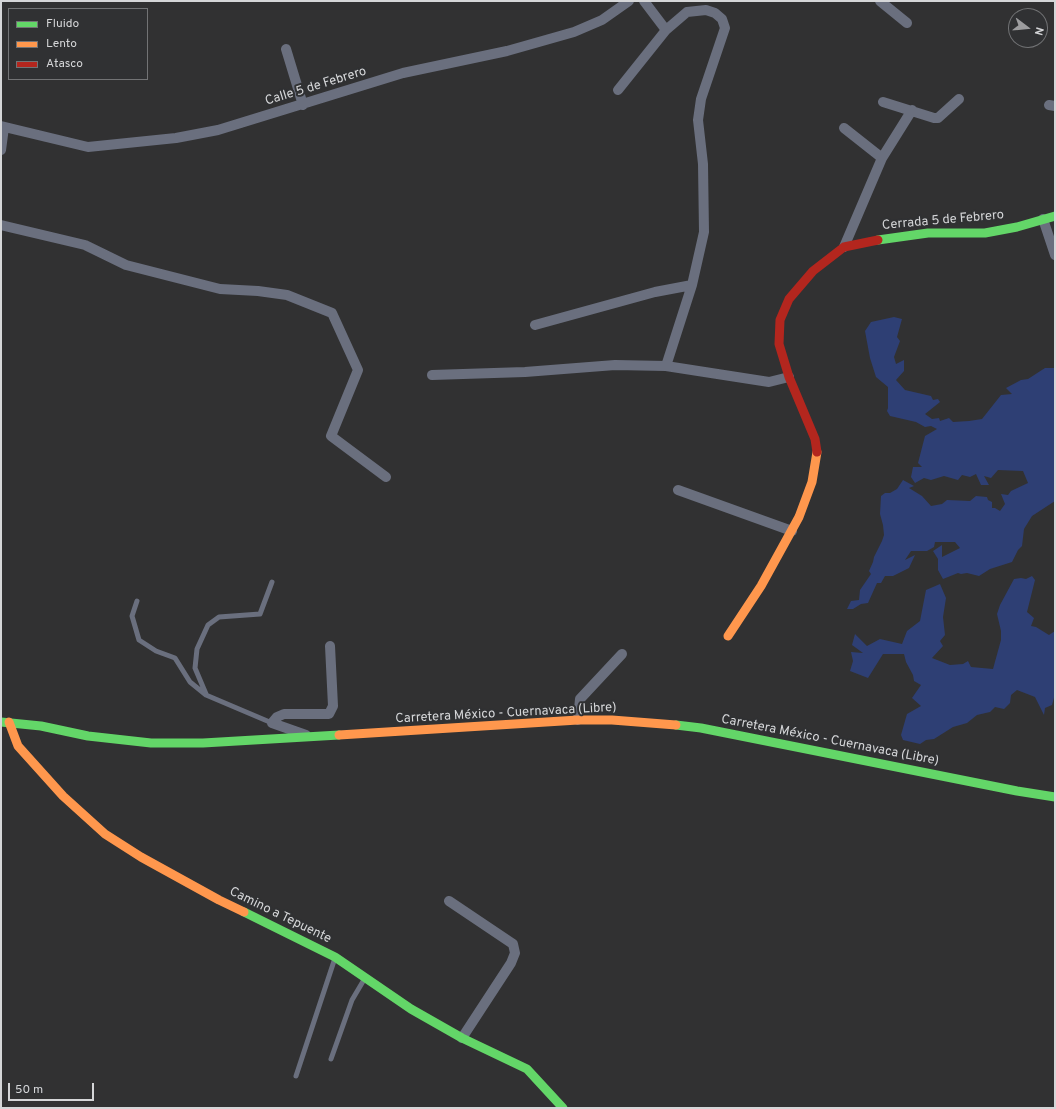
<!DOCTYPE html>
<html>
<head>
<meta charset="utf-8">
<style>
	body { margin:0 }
	#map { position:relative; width:1056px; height:1109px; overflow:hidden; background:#313132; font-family:Overpass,sans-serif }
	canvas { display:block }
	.frame { position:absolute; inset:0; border:2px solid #d5d6d8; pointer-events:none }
	.legend { position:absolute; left:8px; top:8px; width:140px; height:72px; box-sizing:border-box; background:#303133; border:1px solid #727375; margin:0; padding:5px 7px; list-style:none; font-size:12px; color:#d5d6d8 }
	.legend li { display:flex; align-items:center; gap:8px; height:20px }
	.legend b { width:20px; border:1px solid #727375 }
	.north { position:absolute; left:1008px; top:8px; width:40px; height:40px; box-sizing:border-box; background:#303133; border:1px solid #727375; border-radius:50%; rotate:106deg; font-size:11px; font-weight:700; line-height:16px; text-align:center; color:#d5d6d8 }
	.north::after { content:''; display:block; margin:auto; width:14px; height:18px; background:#9c9c9e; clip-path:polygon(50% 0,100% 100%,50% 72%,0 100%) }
	.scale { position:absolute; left:8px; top:1083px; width:86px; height:18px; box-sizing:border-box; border:2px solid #d5d6d8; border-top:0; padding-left:5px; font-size:12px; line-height:14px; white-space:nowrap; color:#d5d6d8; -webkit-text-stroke:3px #303133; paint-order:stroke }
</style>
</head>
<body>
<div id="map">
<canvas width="1056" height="1109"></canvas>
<div class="frame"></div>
<ul class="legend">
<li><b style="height:5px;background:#63d668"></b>Fluido</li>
<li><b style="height:5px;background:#ff974d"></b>Lento</li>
<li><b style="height:5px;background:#b3261e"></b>Atasco</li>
</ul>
<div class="north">N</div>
<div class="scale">50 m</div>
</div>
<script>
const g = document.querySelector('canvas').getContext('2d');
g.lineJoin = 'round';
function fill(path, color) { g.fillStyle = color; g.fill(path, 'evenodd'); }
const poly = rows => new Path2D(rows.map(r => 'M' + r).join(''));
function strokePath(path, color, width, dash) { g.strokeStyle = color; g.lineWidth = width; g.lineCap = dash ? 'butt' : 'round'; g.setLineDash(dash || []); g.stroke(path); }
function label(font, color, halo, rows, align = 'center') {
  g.font = font + ' Overpass,sans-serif'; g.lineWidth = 4; g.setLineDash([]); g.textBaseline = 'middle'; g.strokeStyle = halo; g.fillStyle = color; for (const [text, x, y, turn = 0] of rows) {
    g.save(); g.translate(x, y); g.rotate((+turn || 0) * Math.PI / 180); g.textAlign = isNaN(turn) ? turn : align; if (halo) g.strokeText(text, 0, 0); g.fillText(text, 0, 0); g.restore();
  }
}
fill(poly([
	[894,317,902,319,897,337,900,341,894,357,896,364,904,360,904,371,896,380,905,390,931,396,933,400,938,399,940,402,925,414,932,419,939,418,940,421,949,418,953,422,969,421,982,419,1001,395,1012,394,1006,388,1021,380,1028,379,1045,368,1055,368,1055,501,1032,516,1024,529,1022,546,1018,550,1012,562,990,569,979,576,967,573,961,574,958,573,943,579,938,570,938,559,933,551,942,545,942,557,960,548,955,542,935,542,934,547,927,551,911,551,905,560,915,555,909,568,893,576,885,576,881,583,877,583,868,603,861,604,853,609,847,609,851,601,859,600,860,590,871,574,869,571,873,562,874,557,882,541,884,535,883,525,880,514,881,496,885,493,890,493,897,489,903,480,914,486,909,488,922,496,931,506,942,504,947,500,970,501,976,496,987,497,988,500,992,502,992,508,995,508,1000,511,1005,504,1001,494,1008,495,1011,491,1028,483,1023,471,998,470,991,478,984,476,989,485,981,485,976,474,970,477,962,475,958,480,944,476,931,480,924,478,915,483,911,477,913,467,922,467,918,463,925,436,937,429,931,426,925,427,916,422,890,416,887,411,888,408,888,387,876,377,870,358,865,331,871,322],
	[1032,576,1035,580,1027,612,1034,618,1031,626,1036,627,1049,635,1055,631,1055,694,1052,705,1045,708,1044,715,1035,697,1017,690,1011,695,1010,703,1004,709,995,707,990,712,977,715,967,723,953,727,934,739,926,740,920,744,903,740,901,735,907,714,921,706,912,698,921,685,914,681,913,675,906,662,904,654,883,654,868,678,850,671,853,661,851,652,863,653,852,645,855,634,867,646,880,639,902,644,907,631,920,621,926,590,940,584,946,598,943,617,945,635,940,641,943,646,932,658,950,665,963,664,968,661,971,667,993,669,1001,640,1001,631,997,614,1000,605,1014,579,1021,578,1026,579]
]), '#2e3f74');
strokePath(poly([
	[137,601,132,616,139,640,156,651,175,658,190,682,206,695,272,723],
	[206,694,195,668,197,649,208,625,219,617,260,614,272,582],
	[331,1059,352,1000,365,978],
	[296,1076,335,958]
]), '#6a6f7e', 5);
strokePath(poly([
	[644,1,666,30],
	[880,1,907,23],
	[286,49,303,105],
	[618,90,666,30,687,12,706,10,715,13,722,19,725,28,701,99,698,120,703,164,704,232,692,285,666,366],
	[883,102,934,118,938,118,959,99],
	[1049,105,1055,106],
	[1,126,88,147,176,138,218,130,403,73,507,51,574,32,602,20,629,1],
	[1,150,4,127],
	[882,158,912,110],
	[1043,219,1055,255],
	[1,225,85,245,126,265,220,289,258,291,287,295,332,313,358,370,331,436,386,477],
	[844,247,882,158,844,128],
	[535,325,655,292,692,285],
	[432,375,525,372,615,365,666,366,769,382,789,377],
	[678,490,792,531],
	[578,720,580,699,622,654],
	[306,735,272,723,277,717,284,714,329,714,333,706,330,646],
	[449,901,513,944,515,953,511,963,462,1038]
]), '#6a6f7e', 10);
strokePath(poly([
	[878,240,928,233,985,233,1017,227,1055,216],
	[1,722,41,726,88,736,151,743,203,743,339,735],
	[676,725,701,728,1017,791,1055,797],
	[244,912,335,957,411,1009,462,1038,527,1069,563,1108]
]), '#63d668', 9);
strokePath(poly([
	[728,636,761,586,799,517,812,482,817,452],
	[9,722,18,746,63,796,105,834,141,857,219,900,244,912],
	[339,735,578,720,612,720,676,725]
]), '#ff974d', 9);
strokePath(poly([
	[817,452,815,439,789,377,779,344,780,320,789,299,813,271,844,247,878,240]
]), '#b3261e', 9);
label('13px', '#d5d6d8', '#303133', [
	["Calle 5 de Febrero",316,87,-17],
	["Cerrada 5 de Febrero",943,221,-5],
	["Carretera México - Cuernavaca (Libre)",506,714,-3],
	["Carretera México - Cuernavaca (Libre)",830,741,11],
	["Camino a Tepuente",280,916,26]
]);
</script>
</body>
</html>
